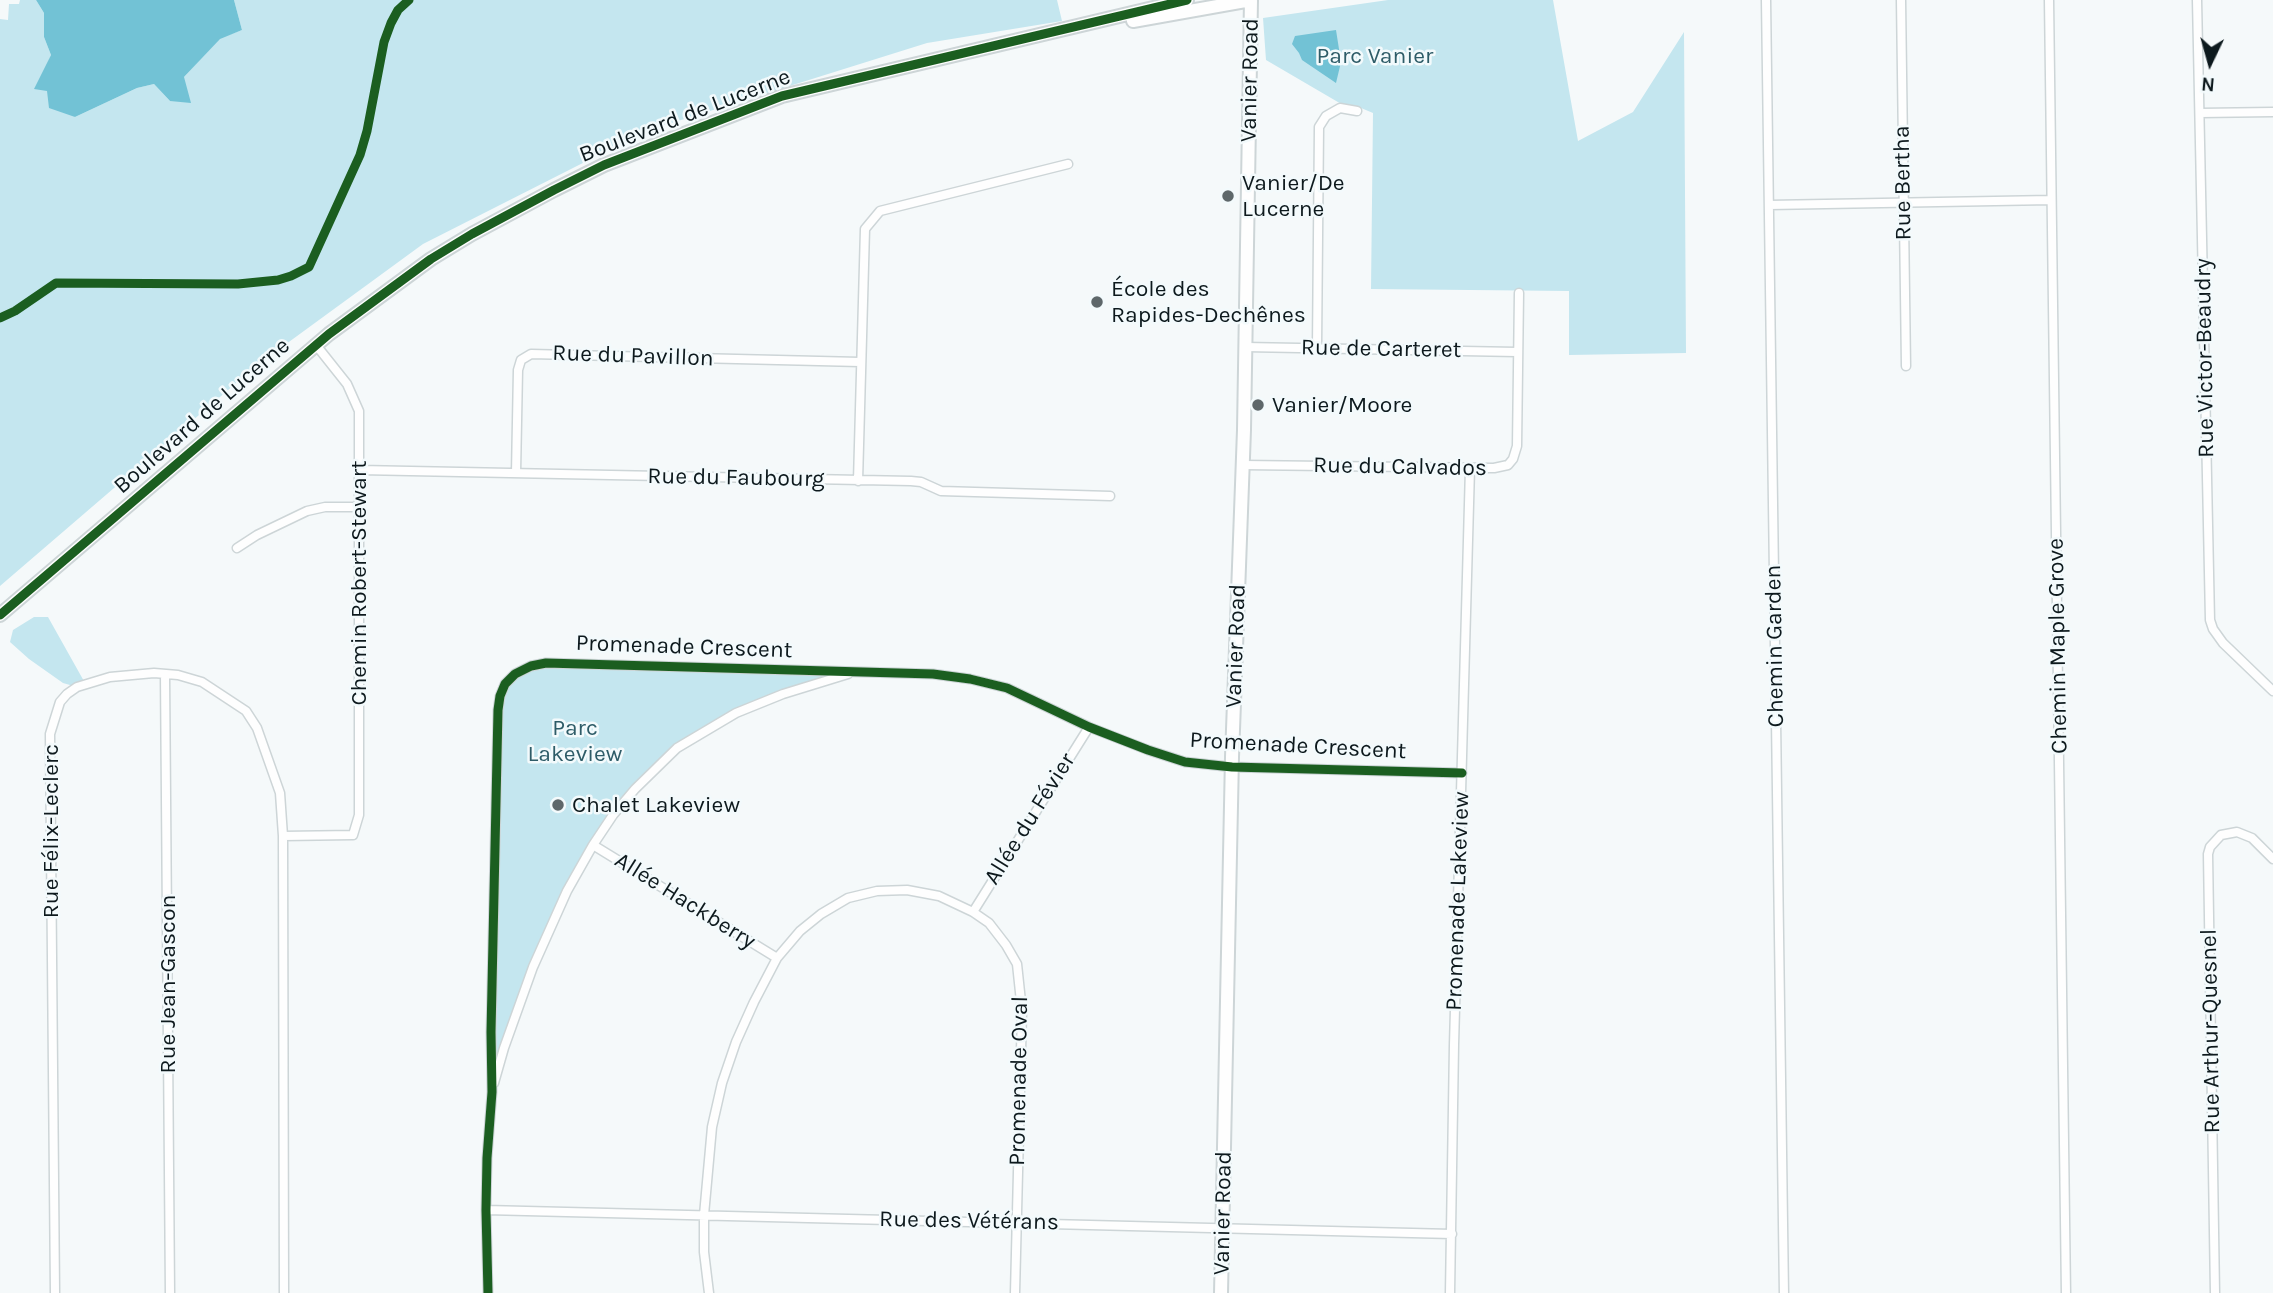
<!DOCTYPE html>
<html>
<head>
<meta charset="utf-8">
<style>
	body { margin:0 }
	#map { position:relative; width:2273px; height:1293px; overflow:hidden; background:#f5f9fa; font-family:Karla,sans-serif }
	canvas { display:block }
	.north { position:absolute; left:2175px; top:28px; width:70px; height:70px; -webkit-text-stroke:5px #f3fafc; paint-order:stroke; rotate:185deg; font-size:19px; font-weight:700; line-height:28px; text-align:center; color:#0d191d }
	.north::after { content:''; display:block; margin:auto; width:24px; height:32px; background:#0d191d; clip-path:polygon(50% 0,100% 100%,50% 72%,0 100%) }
</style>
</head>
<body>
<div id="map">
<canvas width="2273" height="1293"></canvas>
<div class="north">N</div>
</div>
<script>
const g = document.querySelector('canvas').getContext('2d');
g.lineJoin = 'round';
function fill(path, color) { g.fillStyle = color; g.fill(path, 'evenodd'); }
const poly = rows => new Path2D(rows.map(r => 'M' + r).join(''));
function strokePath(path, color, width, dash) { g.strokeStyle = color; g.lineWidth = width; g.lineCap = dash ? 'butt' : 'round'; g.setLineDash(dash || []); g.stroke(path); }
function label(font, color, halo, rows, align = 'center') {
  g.font = font + ' Karla,sans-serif'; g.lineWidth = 5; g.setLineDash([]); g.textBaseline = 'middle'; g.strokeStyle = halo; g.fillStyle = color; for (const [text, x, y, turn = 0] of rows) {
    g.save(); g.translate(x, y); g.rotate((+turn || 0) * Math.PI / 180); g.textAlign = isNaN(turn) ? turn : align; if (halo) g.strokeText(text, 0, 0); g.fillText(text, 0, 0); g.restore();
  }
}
fill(poly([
	[20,0,36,0,44,13,44,37,51,55,41,79,47,91,75,117,137,88,154,84,170,101,184,77,220,38,242,30,234,0,1057,0,1062,21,927,43,646,131,423,244,256,366,0,586,0,19,8,20,9,4,19,4],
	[1388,0,1553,0,1578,141,1633,112,1684,32,1686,353,1569,355,1569,291,1371,289,1373,113,1361,108,1343,105,1266,60,1263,18],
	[34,617,48,617,85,683,77,687,63,683,29,659,10,642,13,630],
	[531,666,861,671,736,713,677,748,613,815,548,931,492,1092,498,710,505,684]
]), '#c4e6ef');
fill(poly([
	[36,0,234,0,242,30,220,39,184,77,191,103,170,101,154,84,137,88,75,117,49,108,47,91,34,89,51,55,44,37,44,13],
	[1336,30,1341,62,1336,83,1302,60,1299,53,1292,44,1295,36]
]), '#72c2d5');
const street = poly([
	[1766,0,1784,1293],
	[1901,0,1906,366],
	[2049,0,2066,1293],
	[2197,0,2210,620,2213,629,2223,643,2273,691],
	[2200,113,2273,112],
	[1769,205,2051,200],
	[1245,347,1517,352],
	[1317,347,1319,127,1326,116,1340,108,1357,111],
	[1243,465,1494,468,1508,465,1513,459,1517,446,1519,293],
	[360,470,911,481,921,482,941,491,1110,496],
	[516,473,518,370,521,360,531,354,860,362],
	[858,481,865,229,880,211,1068,164],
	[237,548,257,535,307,511,325,507,359,507],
	[165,674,170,1293],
	[283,836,353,835,359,815,359,411,347,384,316,345],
	[593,845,777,958],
	[973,912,1089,727],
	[494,1083,504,1048,533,967,567,891,593,845,613,815,635,789,677,748,736,713,783,694,848,674],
	[486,1210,1452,1234],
	[55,1293,50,734,60,702,67,694,77,687,110,677,154,673,178,675,202,682,246,711,257,728,280,793,283,836,284,1293],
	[488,1293,486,1210,487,1158,492,1092,491,1032,498,710,500,696,505,684,515,674,531,666,546,663,933,674,970,679,1007,688,1089,727,1148,750,1185,762,1232,767,1462,773],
	[709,1293,704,1252,704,1215,712,1127,722,1083,736,1042,754,1002,777,958,800,931,821,914,848,898,877,891,907,890,939,896,973,912,989,923,1006,945,1017,964,1022,1011,1015,1293],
	[1450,1293,1454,1045,1470,468],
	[2215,1293,2208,854,2210,847,2221,835,2237,832,2252,838,2273,859]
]);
const secondary = poly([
	[1133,21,1251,0],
	[0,615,329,334,431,259,472,234,554,190,604,165,782,96,1187,0],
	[1221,1293,1232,757,1244,430,1251,0]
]);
strokePath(street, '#cdd5d7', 11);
strokePath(secondary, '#cdd5d7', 16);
strokePath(street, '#fefefe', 8);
strokePath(secondary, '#fefefe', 12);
strokePath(poly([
	[0,318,15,311,56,283,238,284,278,280,291,276,309,267,360,155,367,131,384,42,391,23,398,10,409,0],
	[0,615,329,334,431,259,472,234,554,190,604,165,782,96,1187,0],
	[488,1293,486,1210,487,1158,492,1092,491,1032,498,710,500,696,505,684,515,674,531,666,546,663,933,674,970,679,1007,688,1089,727,1148,750,1185,762,1232,767,1462,773]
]), '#1b5e20', 9);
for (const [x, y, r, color] of [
	[1228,196,7,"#5e676a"],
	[1097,302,7,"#5e676a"],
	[1258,405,7,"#5e676a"],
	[558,805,7,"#5e676a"]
]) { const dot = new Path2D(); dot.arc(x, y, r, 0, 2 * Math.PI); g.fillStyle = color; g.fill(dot); strokePath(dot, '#f3fafc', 2.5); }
label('23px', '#2e5c68', '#f3fafc', [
	["Parc Vanier",1375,56],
	["Parc",575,728],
	["Lakeview",575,754]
]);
label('23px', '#0d191d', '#f3fafc', [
	["Vanier Road",1250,80,-89],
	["Boulevard de Lucerne",685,116,-21],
	["Rue Bertha",1903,183,-91],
	["Rue de Carteret",1381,349,1],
	["Rue du Pavillon",633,356,2],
	["Rue Victor-Beaudry",2205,358,-91],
	["Boulevard de Lucerne",202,416,-41],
	["Rue du Calvados",1400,467,1],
	["Rue du Faubourg",736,478,1],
	["Chemin Robert-Stewart",359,583,-90],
	["Vanier Road",1236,646,-88],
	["Chemin Garden",1775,646,-91],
	["Chemin Maple Grove",2058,646,-91],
	["Promenade Crescent",684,647,2],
	["Promenade Crescent",1298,746,3],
	["Allée du Févier",1030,819,-58],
	["Rue Félix-Leclerc",51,831,-90],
	["Allée Hackberry",685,901,32],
	["Promenade Lakeview",1458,901,-88],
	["Rue Jean-Gascon",168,984,-90],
	["Rue Arthur-Quesnel",2211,1031,-91],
	["Promenade Oval",1019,1081,-89],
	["Vanier Road",1223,1213,-89],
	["Rue des Vétérans",969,1221,1]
]);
label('23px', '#0d191d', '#f3fafc', [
	["Vanier/De",1242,183],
	["Lucerne",1242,209],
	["École des",1111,289],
	["Rapides-Dechênes",1111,315],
	["Vanier/Moore",1272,405],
	["Chalet Lakeview",572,805]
], 'left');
</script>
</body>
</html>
